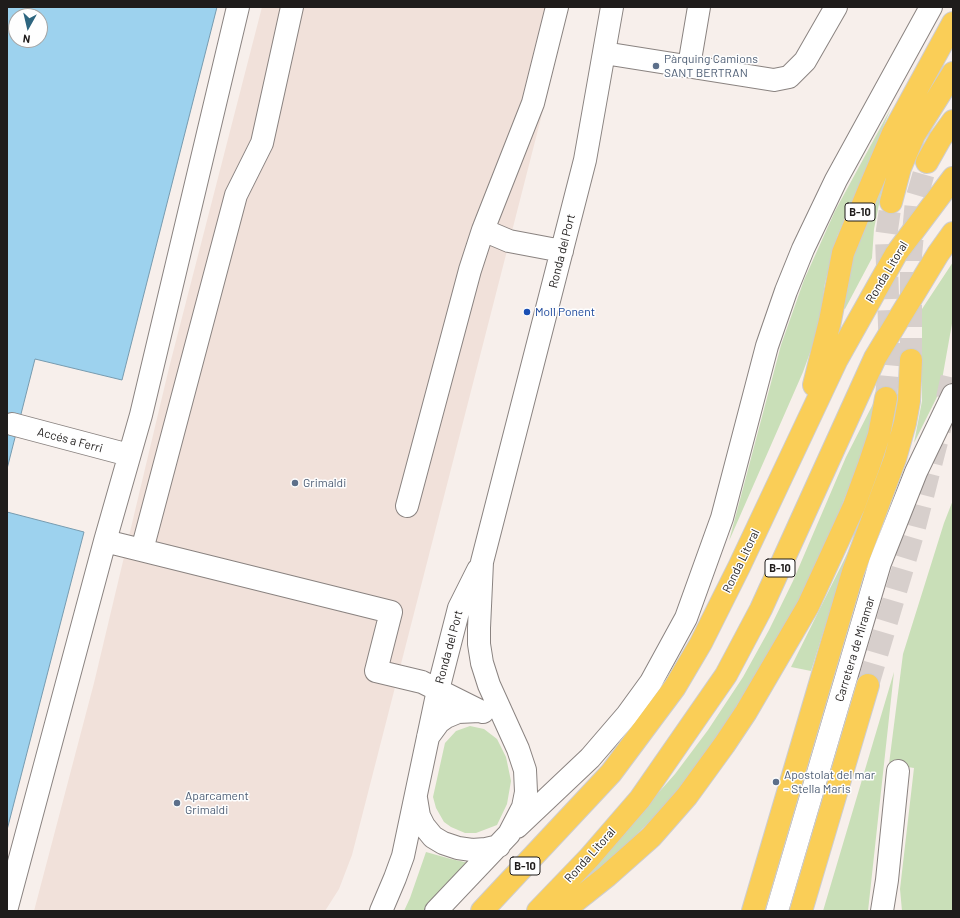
<!DOCTYPE html>
<html>
<head>
<meta charset="utf-8">
<style>
	body { margin:0 }
	#map { position:relative; width:960px; height:918px; overflow:hidden; background:#f7efeb; font-family:Barlow,sans-serif }
	canvas { display:block }
	.frame { position:absolute; inset:0; border:8px solid #1f1c1b; pointer-events:none }
	.north { position:absolute; left:8px; top:8px; width:40px; height:40px; box-sizing:border-box; background:#fefefe; border:1px solid #a5a4a3; border-radius:50%; rotate:188deg; font-size:11px; font-weight:700; line-height:16px; text-align:center; color:#1f1c1b }
	.north::after { content:''; display:block; margin:auto; width:14px; height:18px; background:#2d657f; clip-path:polygon(50% 0,100% 100%,50% 72%,0 100%) }
</style>
</head>
<body>
<div id="map">
<canvas width="960" height="918"></canvas>
<div class="frame"></div>
<div class="north">N</div>
</div>
<script>
const g = document.querySelector('canvas').getContext('2d');
g.lineJoin = 'round';
function fill(path, color) { g.fillStyle = color; g.fill(path, 'evenodd'); }
const poly = rows => new Path2D(rows.map(r => 'M' + r).join(''));
function strokePath(path, color, width, dash) { g.strokeStyle = color; g.lineWidth = width; g.lineCap = dash ? 'butt' : 'round'; g.setLineDash(dash || []); g.stroke(path); }
function label(font, color, halo, rows, align = 'center') {
  g.font = font + ' Barlow,sans-serif'; g.lineWidth = 3; g.setLineDash([]); g.textBaseline = 'middle'; g.strokeStyle = halo; g.fillStyle = color; for (const [text, x, y, turn = 0] of rows) {
    g.save(); g.translate(x, y); g.rotate((+turn || 0) * Math.PI / 180); g.textAlign = isNaN(turn) ? turn : align; if (halo) g.strokeText(text, 0, 0); g.fillText(text, 0, 0); g.restore();
  }
}
fill(poly([
	[262,7,559,7,551,79,352,855,339,889,325,911,34,911,94,683,169,368]
]), '#f1e1da');
fill(poly([
	[891,108,837,237,825,283,820,317,816,336,803,372,729,541,781,345,804,280,835,211],
	[884,179,874,229,872,258,845,309,841,307,848,265],
	[953,262,953,318,940,391,914,443,922,401,922,309],
	[876,398,871,432,825,547,796,611,716,740,665,806,596,875,572,890,675,774,708,730,743,677,769,630,793,581,846,457],
	[953,500,953,911,902,911,900,889,914,768,889,764,903,654,944,523],
	[849,550,811,671,791,667],
	[894,672,868,911,823,911],
	[470,726,484,729,497,739,506,757,511,781,507,804,497,825,476,833,465,833,451,827,444,822,436,808,433,797,445,743,456,731],
	[426,852,451,859,469,863,424,911,404,911,410,898]
]), '#c9dfb8');
const water = poly([
	[7,7,217,7,122,380,35,359,7,469,7,7],
	[16,16,40,16,40,40,16,40,16,16],
	[7,512,84,532,7,830,7,512]
]);
fill(water, '#9dd2ee');
strokePath(water, '#779baf', 1);
strokePath(poly([
	[911,360,911,256,916,200,927,162],
	[886,398,890,354,886,237,891,202],
	[868,685,914,531,938,438,953,371]
]), '#d7cfcc', 22, [22, 11]);
const minor = poly([
	[604,53,774,80,789,77,805,61,836,7],
	[689,66,699,7],
	[483,230,533,103,557,7],
	[12,424,129,455],
	[407,506,470,270,483,230,509,241,562,251],
	[105,541,141,415,238,7],
	[142,550,236,195,262,143,292,7],
	[428,737,439,722,446,717,458,712,480,711,483,712],
	[416,798,419,816,424,826,433,837,443,843,458,848,472,850,486,849,499,846],
	[517,827,590,758,627,715,651,682,686,618,722,518,767,346,786,291,803,249,836,180,931,7],
	[7,907,105,541,391,612,376,671,422,682,480,711],
	[381,911,395,878,403,856,438,690,459,608,478,570],
	[436,911,509,834,523,807,526,792,525,770,518,749,489,685,482,663,479,644,479,628,482,562,585,160,612,7],
	[777,911,880,563,916,472,953,395],
	[882,911,887,880,898,771]
]);
const highway = poly([
	[927,162,940,139,953,121],
	[891,202,900,168,914,135,953,73],
	[814,385,830,321,843,253,868,192,893,133,953,23],
	[482,911,611,773,675,687,701,643,739,567,837,359,896,254,953,178],
	[538,911,589,858,640,799,726,675,761,609,875,358,938,254,953,233],
	[563,911,607,876,651,837,687,796,724,745,746,712,808,606,854,506,869,465,879,435,886,398],
	[753,911,853,572,895,459,905,423,909,401,911,360],
	[801,911,868,685]
]);
strokePath(minor, '#8a8380', 24);
strokePath(highway, '#cecdcd', 24);
strokePath(minor, '#fff', 22);
strokePath(highway, '#face57', 22);
for (const [x, y, r, color] of [
	[656,66,4,"#5c6f8a"],
	[527,312,4,"#1a4fb4"],
	[295,483,4,"#5c6f8a"],
	[776,782,4,"#5c6f8a"],
	[177,803,4,"#5c6f8a"]
]) { const dot = new Path2D(); dot.arc(x, y, r, 0, 2 * Math.PI); g.fillStyle = color; g.fill(dot); strokePath(dot, '#fefefe', 1.5); }
for (const [x, y, w] of [
	[860,212,30],
	[780,568,30],
	[525,866,30]
]) { const box = new Path2D(); box.roundRect(x - w / 2, y - 9, w, 18, 3); g.fillStyle = '#fefefe'; g.fill(box); strokePath(box, '#1f1c1b', 1); }
label('bold 11px', '#1f1c1b', null, [
	["B-10",860,212],
	["B-10",780,568],
	["B-10",525,866]
]);
label('12px', '#4e5e75', '#fefefe', [
	["Pàrquing Camions",664,59],
	["SANT BERTRAN",664,73],
	["Grimaldi",303,483],
	["Apostolat del mar",784,775],
	["- Stella Maris",784,789],
	["Aparcament",185,796],
	["Grimaldi",185,810]
], 'left');
label('12px', '#1f1c1b', '#fefefe', [
	["Ronda del Port",562,251,-76],
	["Ronda Litoral",887,272,-59],
	["Accés a Ferri",70,440,15],
	["Ronda Litoral",741,561,-64],
	["Ronda del Port",449,647,-75],
	["Carretera de Miramar",855,649,-73],
	["Ronda Litoral",590,855,-48]
]);
label('12px', '#164399', '#fefefe', [
	["Moll Ponent",535,312]
], 'left');
</script>
</body>
</html>
